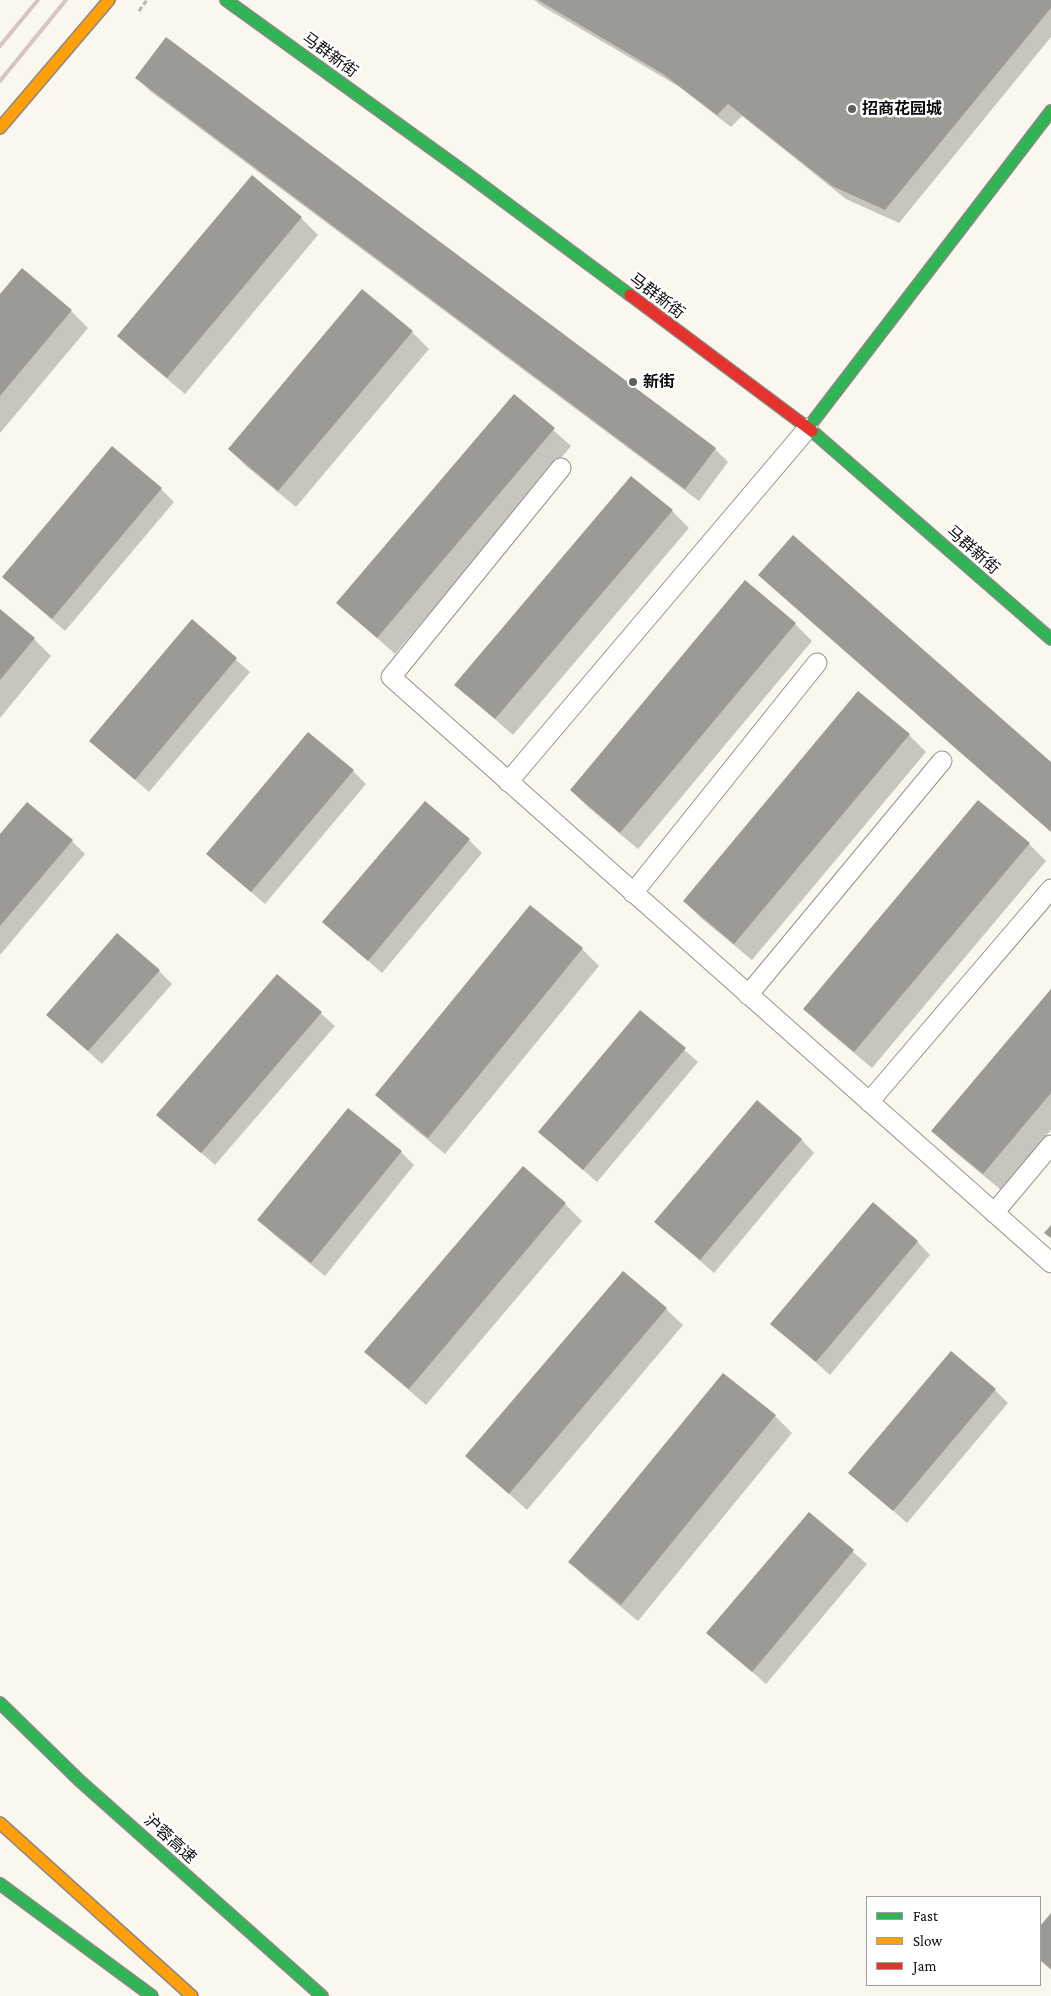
<!DOCTYPE html>
<html>
<head>
<meta charset="utf-8">
<style>
	body { margin:0 }
	#map { position:relative; width:1051px; height:1996px; overflow:hidden; background:#faf7ef; font-family:"Crimson Pro",serif }
	canvas { display:block }
	.legend { position:absolute; left:866px; top:1896px; width:175px; height:90px; box-sizing:border-box; background:#fff; border:1px solid #9e9e9e; margin:0; padding:6px 9px; list-style:none; font-size:15px; color:#0c0c0c }
	.legend li { display:flex; align-items:center; gap:10px; height:25px }
	.legend b { width:25px; border:1px solid #9e9e9e }
</style>
</head>
<body>
<div id="map">
<canvas width="1051" height="1996"></canvas>
<ul class="legend">
<li><b style="height:6px;background:#30b455"></b>Fast</li>
<li><b style="height:6px;background:#ff9f0a"></b>Slow</li>
<li><b style="height:6px;background:#e5322d"></b>Jam</li>
</ul>
</div>
<script>
const g = document.querySelector('canvas').getContext('2d');
g.lineJoin = 'round';
function fill(path, color) { g.fillStyle = color; g.fill(path, 'evenodd'); }
const poly = rows => new Path2D(rows.map(r => 'M' + r).join(''));
function strokePath(path, color, width, dash) { g.strokeStyle = color; g.lineWidth = width; g.lineCap = dash ? 'butt' : 'round'; g.setLineDash(dash || []); g.stroke(path); }
function label(font, color, halo, rows, align = 'center') {
  g.font = font + ' "Crimson Pro","Noto Sans SC",serif'; g.lineWidth = 5; g.setLineDash([]); g.textBaseline = 'middle'; g.strokeStyle = halo; g.fillStyle = color; for (const [text, x, y, turn = 0] of rows) {
    g.save(); g.translate(x, y); g.rotate((+turn || 0) * Math.PI / 180); g.textAlign = isNaN(turn) ? turn : align; if (halo) g.strokeText(text, 0, 0); g.fillText(text, 0, 0); g.restore();
  }
}
fill(poly([
	[534,0,1051,0,1051,37,899,223,846,199,742,116,731,127,678,86,542,6],
	[137,78,715,449,728,462,699,501,150,91],
	[252,177,301,218,318,235,185,394,135,352,118,336],
	[0,296,71,311,88,328,0,433],
	[412,332,429,349,296,507,246,466,229,449],
	[514,395,571,446,395,654,338,603],
	[161,489,174,502,65,631,3,577],
	[672,511,689,528,513,735,456,685],
	[745,582,795,624,812,641,638,849,588,807,571,790],
	[0,611,34,639,51,656,0,718],
	[192,621,250,672,149,792,91,741],
	[909,735,926,752,752,960,701,918,684,901],
	[353,771,366,784,265,904,207,854],
	[0,836,72,841,85,854,0,955],
	[469,840,482,853,382,973,324,922],
	[1029,844,1046,861,872,1068,822,1026,805,1009],
	[582,949,599,966,445,1154,394,1112,377,1095],
	[159,971,172,984,102,1064,48,1015],
	[278,976,335,1026,215,1165,158,1115],
	[1051,991,1051,1130,1001,1190,950,1148,933,1131],
	[641,1012,698,1062,597,1182,539,1132],
	[348,1110,401,1152,414,1165,325,1276,272,1233,259,1220],
	[801,1139,814,1153,714,1273,656,1222],
	[565,1204,582,1221,426,1405,383,1368,366,1352],
	[917,1241,930,1255,830,1375,772,1324],
	[666,1309,683,1325,527,1510,467,1456],
	[995,1390,1008,1403,907,1523,850,1472],
	[775,1416,792,1433,638,1621,587,1579,570,1562],
	[809,1514,867,1564,766,1684,708,1633],
	[1051,1915,1051,1970,1040,1960,1040,1928]
]), '#0003');
fill(poly([
	[538,0,1051,0,1051,8,885,210,832,186,728,104,717,115,663,74],
	[166,37,716,448,685,489,135,78],
	[252,175,302,217,167,378,117,336],
	[22,268,72,310,0,396,0,294],
	[362,289,413,331,278,491,228,449],
	[514,394,555,428,377,638,336,603],
	[112,446,162,488,52,619,2,577],
	[631,476,673,510,495,719,454,685],
	[793,535,1051,762,1051,832,758,575],
	[745,580,796,623,620,833,570,790],
	[0,609,35,638,0,680],
	[192,619,237,658,135,780,89,741],
	[858,691,910,734,734,944,683,901],
	[308,732,354,770,251,892,206,854],
	[978,800,1030,843,854,1052,803,1009],
	[425,801,470,839,368,961,322,922],
	[27,802,73,840,0,926,0,834],
	[530,905,583,948,428,1138,375,1095],
	[117,933,160,970,88,1051,46,1015],
	[277,974,322,1012,201,1153,156,1115],
	[1051,989,1051,1093,983,1174,931,1131],
	[640,1010,686,1048,583,1170,538,1132],
	[757,1100,802,1139,700,1260,654,1222],
	[348,1108,402,1151,311,1263,257,1220],
	[523,1166,566,1203,409,1389,364,1352],
	[873,1202,918,1241,816,1362,770,1324],
	[1051,1225,1051,1238,1044,1233],
	[623,1271,667,1308,509,1494,465,1456],
	[951,1351,996,1389,893,1511,848,1473],
	[723,1373,776,1415,621,1605,568,1562],
	[809,1512,854,1550,752,1672,706,1633],
	[1051,1913,1051,1969,1040,1960,1040,1926]
]), '#9c9a95');
const lane = poly([
	[561,468,391,677,1051,1263],
	[508,782,808,428],
	[633,893,817,663],
	[748,995,942,761],
	[869,1102,1051,889],
	[994,1213,1051,1145]
]);
const fast = poly([
	[226,0,463,171,630,295],
	[808,428,1051,111],
	[812,431,1051,639],
	[0,1703,80,1781,322,1996],
	[0,1884,152,1996]
]);
const slow = poly([
	[0,128,109,0],
	[0,1823,192,1996]
]);
const jam = poly([
	[630,295,812,431]
]);
strokePath(lane, '#93928e', 21);
strokePath(fast, '#8a8885', 14);
strokePath(slow, '#8a8885', 14);
strokePath(jam, '#8a8885', 14);
strokePath(poly([
	[139,11,147,0]
]), '#b7b6b5', 3, [5, 2.5]);
strokePath(lane, '#fefefd', 19);
strokePath(fast, '#30b455', 11);
strokePath(slow, '#ff9f0a', 11);
strokePath(jam, '#e5322d', 11);
strokePath(poly([
	[0,46,38,0],
	[0,81,66,0]
]), '#d5c5c6', 4);
for (const [x, y, r, color] of [
	[852,109,5,"#5f5e5b"],
	[633,382,5,"#5f5e5b"]
]) { const dot = new Path2D(); dot.arc(x, y, r, 0, 2 * Math.PI); g.fillStyle = color; g.fill(dot); strokePath(dot, '#fff', 2); }
label('16px', '#0c0c0c', '#fff', [
	["马群新街",330,55,36],
	["马群新街",657,296,37],
	["马群新街",973,550,41],
	["沪蓉高速",170,1839,42]
]);
label('bold 16px', '#0c0c0c', '#fff', [
	["招商花园城",862,109],
	["新街",643,382]
], 'left');
</script>
</body>
</html>
